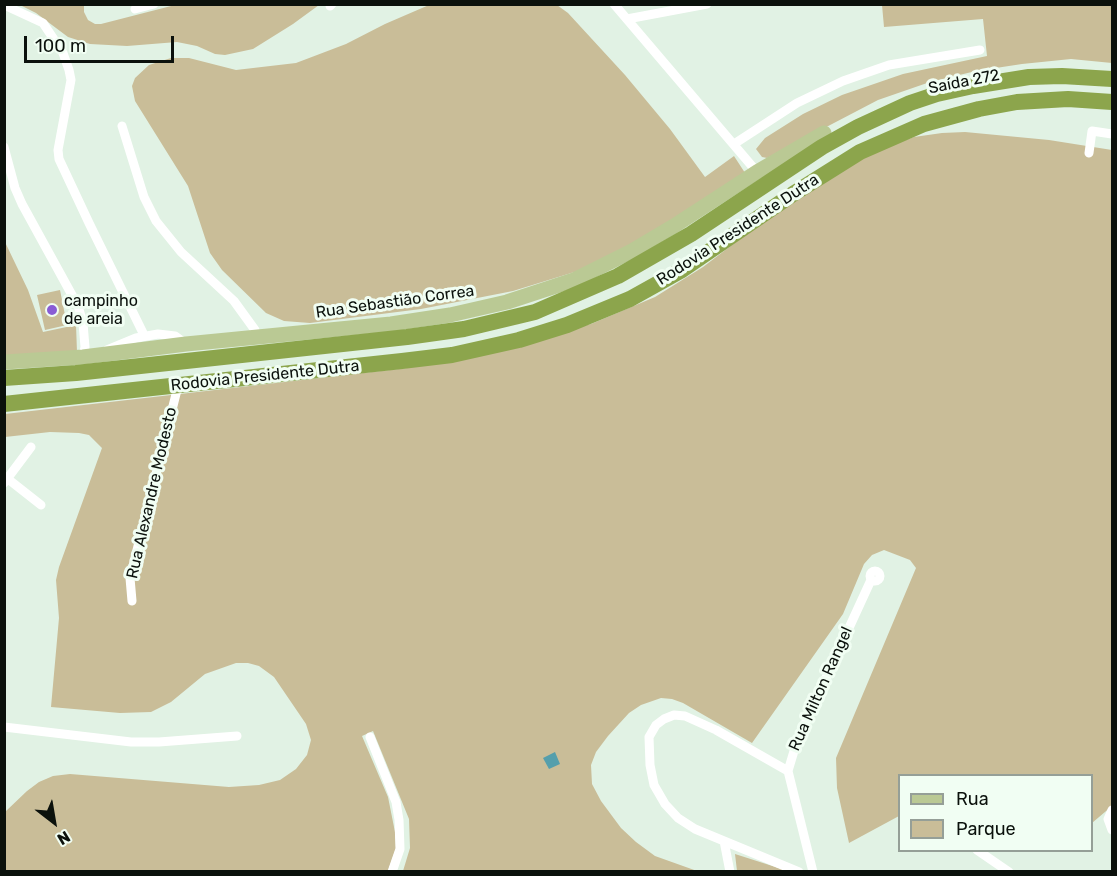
<!DOCTYPE html>
<html>
<head>
<meta charset="utf-8">
<style>
	body { margin:0 }
	#map { position:relative; width:1117px; height:876px; overflow:hidden; background:#e1f2e4; font-family:Rubik,sans-serif }
	canvas { display:block }
	.frame { position:absolute; inset:0; border:6px solid #0b110c; pointer-events:none }
	.legend { position:absolute; left:898px; top:774px; width:195px; height:78px; box-sizing:border-box; background:#f1fef3; border:2px solid #959f97; margin:0; padding:8px 10px; list-style:none; font-size:18px; color:#0b110c }
	.legend li { display:flex; align-items:center; gap:12px; height:30px }
	.legend b { width:30px; border:2px solid #959f97 }
	.north { position:absolute; left:24px; top:792px; width:60px; height:60px; -webkit-text-stroke:4px #f1fef3; paint-order:stroke; rotate:149deg; font-size:16px; font-weight:700; line-height:24px; text-align:center; color:#0b110c }
	.north::after { content:''; display:block; margin:auto; width:21px; height:27px; background:#0b110c; clip-path:polygon(50% 0,100% 100%,50% 72%,0 100%) }
	.scale { position:absolute; left:24px; top:36px; width:150px; height:27px; box-sizing:border-box; border:3px solid #0b110c; border-top:0; padding-left:8px; font-size:18px; line-height:21px; white-space:nowrap; color:#0b110c; -webkit-text-stroke:4px #f1fef3; paint-order:stroke }
</style>
</head>
<body>
<div id="map">
<canvas width="1117" height="876"></canvas>
<div class="frame"></div>
<ul class="legend">
<li><b style="height:8px;background:#bac994"></b>Rua</li>
<li><b style="height:16px;background:#c9bd98"></b>Parque</li>
</ul>
<div class="north">N</div>
<div class="scale">100 m</div>
</div>
<script>
const g = document.querySelector('canvas').getContext('2d');
g.lineJoin = 'round';
function fill(path, color) { g.fillStyle = color; g.fill(path, 'evenodd'); }
const poly = rows => new Path2D(rows.map(r => 'M' + r).join(''));
function strokePath(path, color, width, dash) { g.strokeStyle = color; g.lineWidth = width; g.lineCap = dash ? 'butt' : 'round'; g.setLineDash(dash || []); g.stroke(path); }
function label(font, color, halo, rows, align = 'center') {
  g.font = font + ' Rubik,sans-serif'; g.lineWidth = 6; g.setLineDash([]); g.textBaseline = 'middle'; g.strokeStyle = halo; g.fillStyle = color; for (const [text, x, y, turn = 0] of rows) {
    g.save(); g.translate(x, y); g.rotate((+turn || 0) * Math.PI / 180); g.textAlign = isNaN(turn) ? turn : align; if (halo) g.strokeText(text, 0, 0); g.fillText(text, 0, 0); g.restore();
  }
}
fill(poly([
	[20,5,84,5,84,12,88,20,95,24,101,24,175,5,319,5,293,24,253,49,225,55,215,54,197,46,177,42,127,46,90,44,68,37,36,13],
	[429,5,557,5,568,13,625,75,670,129,705,177,734,156,747,176,697,210,581,270,513,291,421,309,310,323,284,321,266,313,222,270,210,253,188,186,135,101,132,86,135,78,149,65,171,58,189,58,236,70,296,63,346,44,385,24],
	[882,5,1112,5,1112,63,1071,59,1022,64,976,71,930,82,878,100,767,158,762,157,756,149,765,138,803,114,842,95,903,74,987,56,983,19,884,27],
	[965,132,1049,140,1112,150,1112,806,1092,823,1092,776,900,776,899,816,849,843,837,788,836,758,916,568,910,560,884,550,872,555,864,564,843,614,752,743,683,703,672,699,661,698,641,705,629,713,608,736,596,752,591,765,592,784,601,801,621,828,636,842,655,856,697,871,403,871,410,848,409,819,373,731,362,736,388,797,395,832,396,848,388,871,5,872,5,812,27,791,39,782,53,776,70,774,229,787,259,785,280,780,296,769,307,755,311,740,306,724,274,677,259,666,248,663,236,663,205,674,171,702,151,712,120,713,51,707,59,618,56,580,59,567,102,448,89,435,79,433,50,432,5,437,5,414,407,368,591,324,655,297,703,267,786,204,861,156,914,137,942,133],
	[4,240,28,290,43,332,76,325,77,352,5,356],
	[60,290,67,325,45,330,37,295],
	[735,854,788,871,737,871]
]), '#c9bd98');
fill(poly([
	[555,752,560,764,549,769,543,758]
]), '#559fac');
strokePath(poly([
	[614,4,757,172],
	[4,5,43,23,63,53,69,70,71,80,58,150,59,159,89,223,144,335],
	[330,6,332,4],
	[135,9,154,4],
	[627,19,707,4],
	[122,126,144,197,156,221,181,252,234,301,255,330,257,338],
	[734,144,797,103,843,81,889,65,980,50],
	[4,147,15,188,22,204,78,306,83,323,85,347,83,357],
	[1089,153,1092,131,1112,134],
	[107,350,136,338,158,334,175,336,186,344],
	[8,479,41,505],
	[4,483,31,447],
	'870 576a5 5 0 1 1 10 0a5 5 0 1 1-10 0Z',
	[132,601,130,578,178,386],
	[4,727,131,742,159,742,237,736],
	[370,737,396,802,399,820,400,849,392,872],
	[788,771,716,730,685,716,674,715,664,719,656,725,649,737,650,765,654,785,665,804,678,818,695,829,799,872],
	[1112,810,1108,819,1112,830],
	[724,841,730,872],
	[977,850,1009,872],
	[813,872,788,771,797,741,871,580]
]), '#fff', 9);
strokePath(poly([
	[4,362,83,357,186,344,391,324,450,315,507,302,574,280,632,251,674,226,757,172,824,133]
]), '#bac994', 15);
strokePath(poly([
	[4,378,76,373,407,337,464,329,535,312,618,276,691,234,822,147,858,127,910,103,937,94,973,86,1029,77,1062,76,1112,79],
	[4,404,402,361,452,355,519,340,567,325,630,299,682,270,793,194,860,152,924,124,979,109,1017,102,1068,99,1112,102]
]), '#8ca54c', 16);
for (const [x, y, r, color] of [
	[52,310,6,"#895cd5"]
]) { const dot = new Path2D(); dot.arc(x, y, r, 0, 2 * Math.PI); g.fillStyle = color; g.fill(dot); strokePath(dot, '#f1fef3', 2); }
label('16px', '#0b110c', '#f1fef3', [
	["Saída 272",964,82,-11],
	["Rodovia Presidente Dutra",738,230,-33],
	["Rua Sebastião Correa",395,302,-8],
	["Rodovia Presidente Dutra",265,376,-6],
	["Rua Alexandre Modesto",152,493,-77],
	["Rua Milton Rangel",821,689,-66]
]);
label('16px', '#0b110c', '#f1fef3', [
	["campinho",64,301],
	["de areia",64,319]
], 'left');
</script>
</body>
</html>
